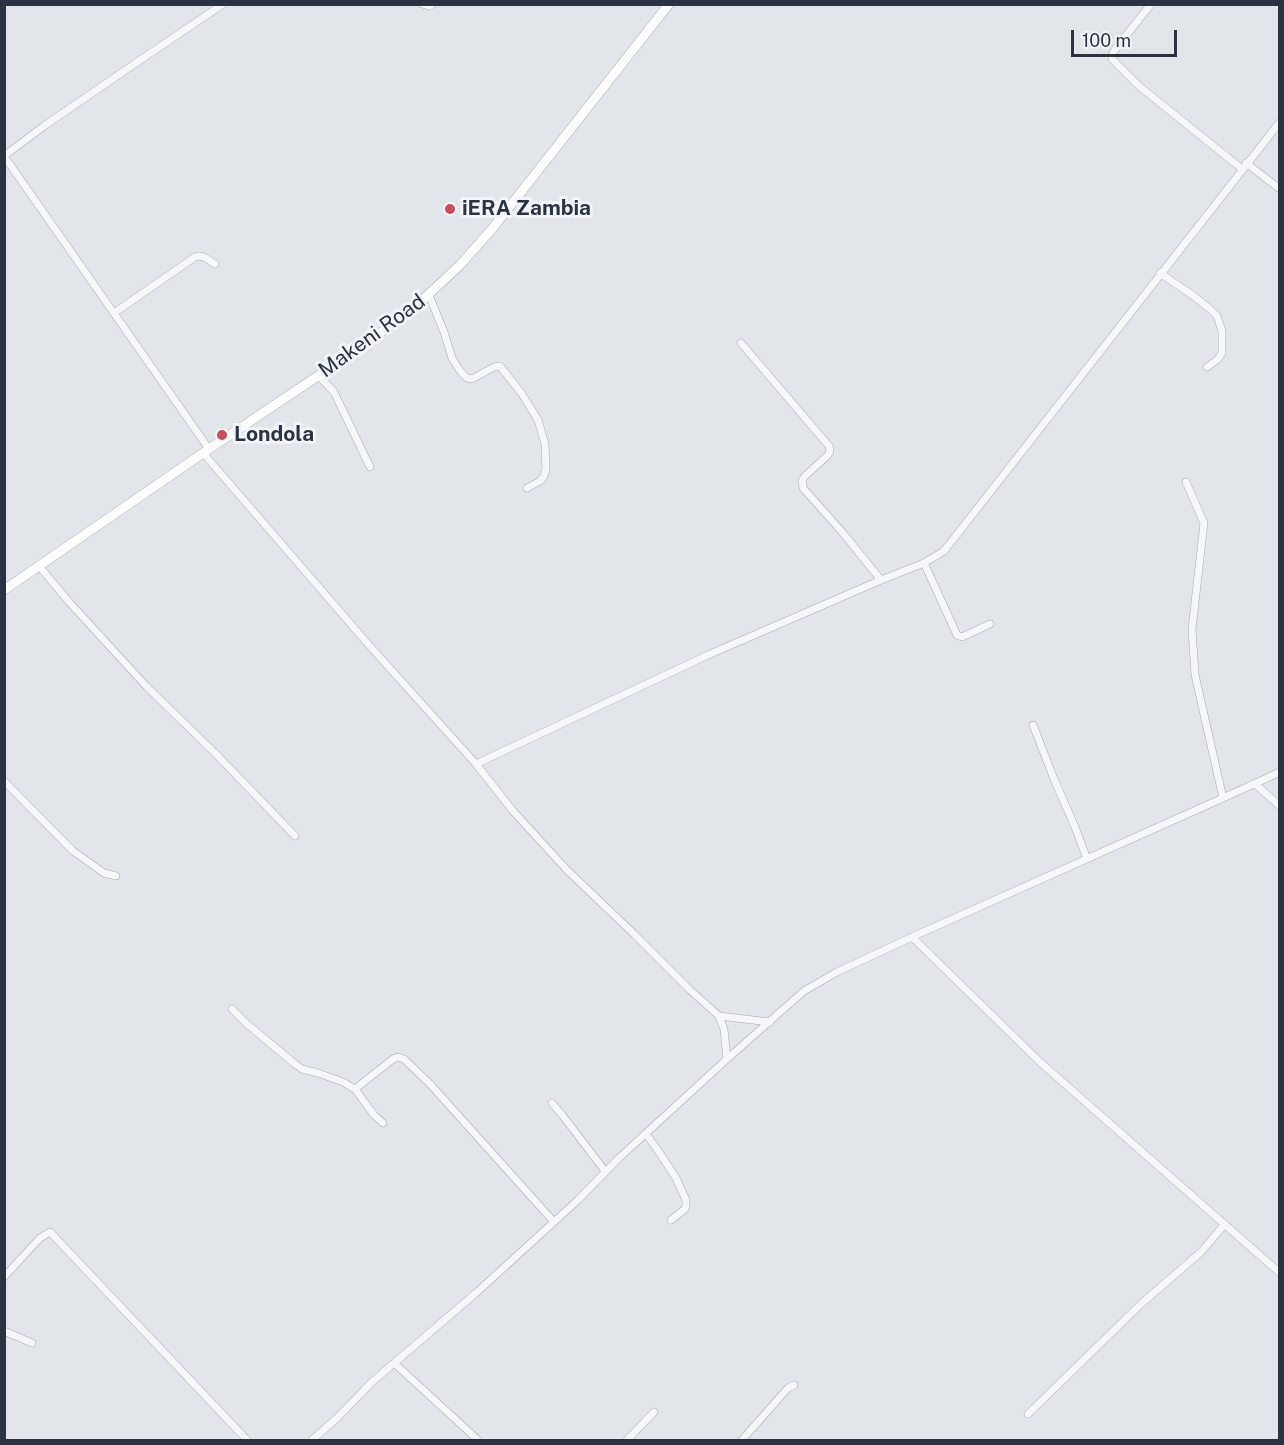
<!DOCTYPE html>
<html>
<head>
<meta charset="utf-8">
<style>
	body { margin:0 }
	#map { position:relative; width:1284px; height:1445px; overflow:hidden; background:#e2e5ea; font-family:"Public Sans",sans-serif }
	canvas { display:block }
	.frame { position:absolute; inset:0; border:6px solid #2b3342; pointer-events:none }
	.scale { position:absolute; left:1071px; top:30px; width:106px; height:27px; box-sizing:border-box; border:3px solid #2b3342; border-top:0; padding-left:8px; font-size:18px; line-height:21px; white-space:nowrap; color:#2b3342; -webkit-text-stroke:4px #f2f4f7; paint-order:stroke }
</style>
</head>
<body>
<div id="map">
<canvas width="1284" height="1445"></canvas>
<div class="frame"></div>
<div class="scale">100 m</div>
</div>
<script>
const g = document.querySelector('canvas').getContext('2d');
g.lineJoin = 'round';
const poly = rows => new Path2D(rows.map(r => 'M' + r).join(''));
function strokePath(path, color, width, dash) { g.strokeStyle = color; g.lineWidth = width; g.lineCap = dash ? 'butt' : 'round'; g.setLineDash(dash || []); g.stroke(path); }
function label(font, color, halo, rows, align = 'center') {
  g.font = font + ' "Public Sans",sans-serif'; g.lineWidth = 6; g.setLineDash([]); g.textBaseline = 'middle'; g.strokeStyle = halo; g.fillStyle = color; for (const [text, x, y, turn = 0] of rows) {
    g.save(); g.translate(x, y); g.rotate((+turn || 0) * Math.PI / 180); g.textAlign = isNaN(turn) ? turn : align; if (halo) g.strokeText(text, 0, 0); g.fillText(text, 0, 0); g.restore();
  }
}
const street = poly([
	[422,4,429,6,433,4],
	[1151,4,1114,51,1112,55,1112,59,1139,86,1242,169],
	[4,156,209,449],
	[4,156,44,126,130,67,223,4],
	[1246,163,1280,189],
	[1160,273,1195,297,1211,310,1217,316,1222,331,1222,353,1217,360,1207,367],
	[429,295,444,332,452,358,460,371,467,378,472,379,494,367,500,366,522,394,538,420,545,444,546,469,544,476,540,481,527,488],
	[114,313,195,257,199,256,204,257,215,264],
	[741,343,829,446,830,451,828,455,804,477,802,481,803,488,843,533,881,580],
	[319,376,334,392,370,467],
	[203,453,368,644,476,764,513,811,567,870,634,934,690,990,719,1016,724,1029,727,1059],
	[1186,482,1204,523,1192,629,1195,675,1223,798],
	[924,563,957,635,962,637,990,624],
	[39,566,70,603,147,687,216,754,295,836],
	[1033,725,1054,779,1075,827,1087,859],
	[476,764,708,655,881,580,924,563,944,551,1280,122],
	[4,781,73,851,104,873,116,876],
	[1255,784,1280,806],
	[912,937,1041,1063,1280,1273],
	[232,1009,247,1024,295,1064,302,1069,318,1073,343,1082,355,1089,374,1115,383,1123],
	[719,1016,770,1022],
	[355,1089,393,1059,398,1057,404,1059,430,1084,554,1222],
	[552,1103,563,1116,605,1171],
	[646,1134,657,1149,676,1178,686,1200,686,1206,685,1209,671,1220],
	[4,1277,40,1238,50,1232,247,1440],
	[4,1331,32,1343],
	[394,1363,478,1440],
	[1028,1414,1141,1304,1201,1252,1225,1224],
	[312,1440,337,1418,372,1382,476,1293,578,1200,619,1158,727,1059,804,991,837,972,912,937,1223,798,1280,772],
	[627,1440,654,1412],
	[742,1440,788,1388,794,1385]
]);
const secondary = poly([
	[4,590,209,449,364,345,414,308,460,265,492,229,669,4]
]);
strokePath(street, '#a7acb4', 8);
strokePath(secondary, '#a7acb4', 10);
strokePath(street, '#f5f6f8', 7);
strokePath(secondary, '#fff', 9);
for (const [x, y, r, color] of [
	[450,209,6,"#ca4c5d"],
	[222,435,6,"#ca4c5d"]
]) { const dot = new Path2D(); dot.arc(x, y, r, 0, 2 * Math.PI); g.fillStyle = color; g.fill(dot); strokePath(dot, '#f2f4f7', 2); }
label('bold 21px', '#2b3342', '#f2f4f7', [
	["iERA Zambia",462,209],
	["Londola",234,435]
], 'left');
label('21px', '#2b3342', '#f2f4f7', [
	["Makeni Road",372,336,-36]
]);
</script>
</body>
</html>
